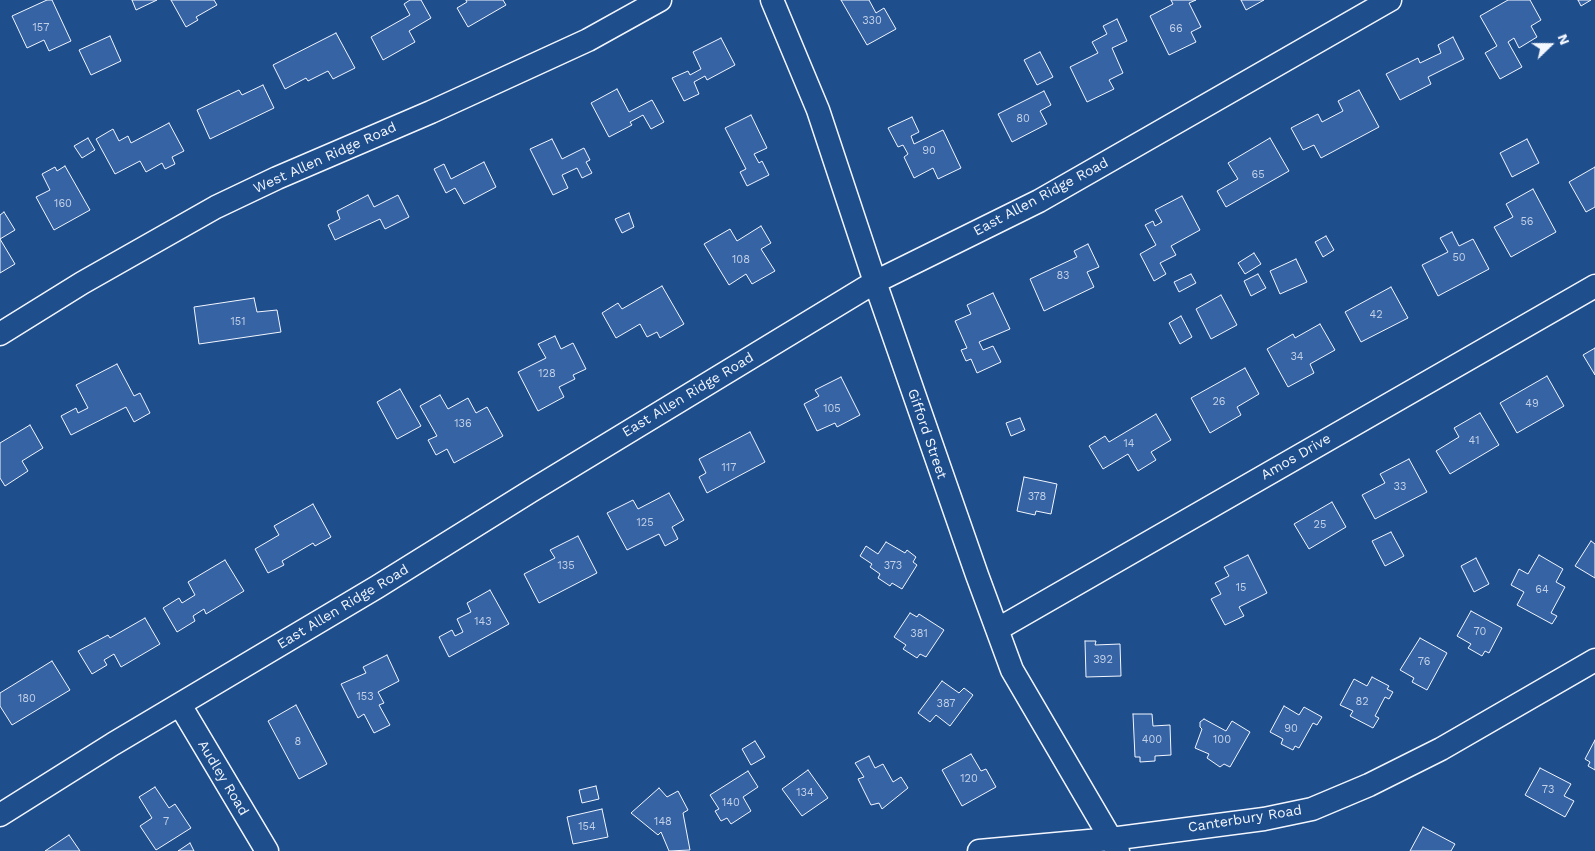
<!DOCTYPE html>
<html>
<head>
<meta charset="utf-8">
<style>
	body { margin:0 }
	#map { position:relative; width:1595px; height:851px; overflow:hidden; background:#1f4e8c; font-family:"Work Sans",sans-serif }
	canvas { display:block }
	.north { position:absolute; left:1525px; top:20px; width:50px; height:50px; -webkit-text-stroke:4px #1f4e8c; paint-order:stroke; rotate:68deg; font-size:14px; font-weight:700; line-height:20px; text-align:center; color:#f2f6ff }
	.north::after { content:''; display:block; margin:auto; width:18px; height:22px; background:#f2f6ff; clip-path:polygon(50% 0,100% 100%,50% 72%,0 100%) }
</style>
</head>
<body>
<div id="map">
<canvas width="1595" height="851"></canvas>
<div class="north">N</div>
</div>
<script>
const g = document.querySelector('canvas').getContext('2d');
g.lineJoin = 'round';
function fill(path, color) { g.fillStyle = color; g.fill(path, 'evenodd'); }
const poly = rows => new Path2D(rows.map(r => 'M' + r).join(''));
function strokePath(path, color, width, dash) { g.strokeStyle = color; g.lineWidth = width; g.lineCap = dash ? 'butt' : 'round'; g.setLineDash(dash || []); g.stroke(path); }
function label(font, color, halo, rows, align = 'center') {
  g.font = font + ' "Work Sans",sans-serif'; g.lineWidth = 4; g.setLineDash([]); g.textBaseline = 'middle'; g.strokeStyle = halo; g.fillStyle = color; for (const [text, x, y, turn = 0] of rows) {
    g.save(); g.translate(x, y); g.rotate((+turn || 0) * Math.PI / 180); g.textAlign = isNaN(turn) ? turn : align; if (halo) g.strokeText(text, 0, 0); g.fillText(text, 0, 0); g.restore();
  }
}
const building = poly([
	[47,0,52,0,71,41,49,51,44,40,27,48,12,16,47,0],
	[132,0,157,0,136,10,132,0],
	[171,0,214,0,217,5,196,17,198,20,186,27,171,0],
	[410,0,421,0,431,18,409,31,415,42,383,60,371,37,410,15,404,4,410,0],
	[466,0,503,0,506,5,468,27,457,8,467,2,466,0],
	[841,0,869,0,876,13,884,8,896,29,867,45,841,0],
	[1171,0,1196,0,1189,3,1201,27,1191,32,1196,42,1169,55,1150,16,1173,4,1171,0],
	[1241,0,1264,0,1246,10,1241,0],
	[1508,0,1530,0,1541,20,1531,26,1537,37,1519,48,1514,38,1508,42,1522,67,1500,79,1485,53,1497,46,1480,16,1508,0],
	[1578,0,1591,0,1581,6,1578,0],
	[1117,19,1127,41,1112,48,1123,73,1109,80,1114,89,1087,102,1070,67,1098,53,1092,42,1107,34,1103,26,1117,19],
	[336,33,355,68,333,79,328,71,308,81,306,78,285,89,273,65,336,33],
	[110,36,121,61,91,75,79,50,110,36],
	[1453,37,1464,59,1428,77,1431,84,1400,100,1386,74,1418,58,1420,63,1441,53,1438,45,1453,37],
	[721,38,735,65,707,80,705,76,694,82,699,94,684,101,672,78,688,71,690,75,701,69,693,52,721,38],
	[1040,52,1053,77,1037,85,1024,60,1040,52],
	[263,85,274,108,210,139,197,110,239,90,242,95,263,85],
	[617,89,629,112,652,100,664,122,651,129,643,115,630,122,632,125,609,137,591,103,617,89],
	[1359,90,1379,127,1321,158,1314,145,1303,150,1291,128,1318,114,1322,122,1343,111,1338,101,1359,90],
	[1044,91,1051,105,1040,111,1047,124,1012,142,998,114,1044,91],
	[751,115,767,148,754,154,759,163,762,161,769,175,747,186,740,172,746,169,725,128,751,115],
	[912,117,919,132,911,136,914,144,943,130,961,168,938,179,933,168,914,178,904,157,908,154,903,145,898,147,888,128,912,117],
	[169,123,184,151,172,157,175,164,165,169,162,163,146,172,140,161,115,174,96,139,113,129,119,141,128,136,131,143,169,123],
	[88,138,95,150,82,158,74,146,88,138],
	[1270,138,1289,171,1226,207,1217,191,1238,179,1228,163,1270,138],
	[552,139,562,159,584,148,590,160,586,162,592,173,582,178,577,168,562,175,568,188,553,195,530,149,552,139],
	[1527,139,1539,163,1512,177,1500,153,1527,139],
	[484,162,496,187,464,204,455,188,446,193,434,169,444,164,451,179,484,162],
	[65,166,90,210,54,230,36,197,50,190,42,174,55,167,57,171,65,166],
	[1595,167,1595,207,1586,212,1569,182,1595,167],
	[1533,189,1556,232,1511,257,1494,227,1513,217,1506,204,1533,189],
	[368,195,374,207,398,195,409,217,385,229,380,219,335,240,328,225,340,219,337,211,368,195],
	[1182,196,1200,230,1171,246,1176,255,1160,263,1166,274,1154,281,1140,254,1156,245,1145,225,1153,221,1155,226,1162,222,1155,210,1182,196],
	[4,212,15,230,0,239,15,264,0,273,0,215,4,212],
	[629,213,634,227,622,233,615,219,629,213],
	[761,226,771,243,761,249,775,271,752,284,746,274,729,285,704,244,730,229,737,241,761,226],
	[1452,232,1459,246,1473,239,1489,269,1438,296,1422,265,1448,252,1440,238,1452,232],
	[1326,236,1334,250,1323,257,1315,242,1326,236],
	[1088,244,1099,267,1087,272,1094,287,1044,311,1030,279,1077,257,1074,251,1088,244],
	[1254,253,1261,264,1245,274,1238,263,1254,253],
	[1296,259,1307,282,1280,294,1270,271,1296,259],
	[1191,274,1196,283,1179,292,1174,282,1191,274],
	[1258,274,1266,288,1251,296,1244,281,1258,274],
	[662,286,684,324,660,338,657,332,647,337,640,324,616,338,602,313,618,303,622,309,662,286],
	[1391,287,1408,318,1361,342,1345,312,1391,287],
	[993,293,1010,329,979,342,983,350,993,346,1001,362,977,373,971,359,966,361,961,350,967,348,955,321,971,314,967,305,993,293],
	[1221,295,1237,325,1211,339,1196,309,1221,295],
	[254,298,257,312,277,310,281,332,199,344,194,307,254,298],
	[1181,316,1192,337,1180,344,1169,323,1181,316],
	[1320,324,1335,350,1310,364,1314,373,1288,387,1267,349,1293,334,1295,338,1320,324],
	[555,336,561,349,573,343,586,369,573,375,575,379,559,387,564,397,538,411,518,372,546,358,538,344,555,336],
	[1595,348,1595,375,1583,355,1595,348],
	[117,364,134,396,140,393,150,413,134,422,126,407,71,435,61,416,76,408,78,413,88,408,76,385,117,364],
	[1245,368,1259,394,1237,407,1241,415,1210,433,1191,398,1245,368],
	[1547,376,1564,406,1517,433,1500,403,1547,376],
	[841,377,860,415,837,427,835,423,817,431,804,404,819,396,815,390,841,377],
	[400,389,421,426,397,439,377,402,400,389],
	[440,395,448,409,468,398,476,413,487,407,503,436,454,463,447,449,436,455,428,440,437,436,420,406,440,395],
	[1480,413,1499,445,1450,474,1436,451,1459,437,1454,428,1480,413],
	[1156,414,1171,440,1151,452,1156,460,1138,471,1128,454,1103,469,1089,446,1105,436,1109,442,1156,414],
	[1020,418,1025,430,1011,436,1006,423,1020,418],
	[30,425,43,448,22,461,28,471,5,486,0,478,0,443,30,425],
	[750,432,765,462,707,493,699,477,706,473,699,459,750,432],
	[1409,459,1427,492,1375,519,1362,495,1385,483,1380,474,1409,459],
	[1024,477,1057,484,1051,514,1036,511,1035,515,1017,511,1024,477],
	[669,493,684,520,672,527,678,539,665,546,659,534,627,550,607,513,633,500,638,509,669,493],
	[1332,502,1346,527,1309,549,1294,524,1332,502],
	[313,504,331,537,315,546,313,543,282,561,284,565,268,573,255,549,279,535,274,526,313,504],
	[1391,532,1404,556,1385,566,1372,541,1391,532],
	[578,536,597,573,539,603,524,574,555,558,550,550,578,536],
	[1591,541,1595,544,1595,578,1575,566,1591,541],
	[886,542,905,553,907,550,916,557,913,562,917,565,902,589,892,583,890,586,878,578,880,574,870,567,872,564,860,556,866,546,878,554,886,542],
	[1248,555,1267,593,1239,607,1244,616,1225,625,1211,599,1221,594,1215,583,1229,576,1224,567,1248,555],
	[1539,555,1563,569,1556,582,1565,587,1551,613,1557,616,1552,624,1517,605,1524,592,1511,585,1519,569,1528,574,1539,555],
	[1476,558,1489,584,1474,592,1461,566,1476,558],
	[225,560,244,591,206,614,204,609,193,616,195,621,177,632,163,608,179,598,182,603,195,595,188,582,225,560],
	[490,590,509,624,449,657,439,637,452,630,455,636,463,632,457,619,471,612,467,603,490,590],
	[1471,611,1502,628,1489,653,1485,651,1482,656,1468,648,1471,644,1457,636,1471,611],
	[910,613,917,617,919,614,944,630,926,657,920,654,917,658,903,649,906,645,894,637,910,613],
	[145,618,160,644,121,667,114,654,104,660,107,665,92,674,78,651,108,635,110,638,145,618],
	[1420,638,1447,653,1427,690,1412,682,1414,678,1400,670,1420,638],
	[1085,641,1096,641,1095,645,1120,644,1121,676,1086,677,1085,641],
	[387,655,399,681,378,692,384,703,379,705,390,725,374,733,364,714,358,718,341,684,366,673,363,667,387,655],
	[52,661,70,690,12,725,0,706,0,693,52,661],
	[1372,677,1389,686,1387,689,1393,692,1389,699,1385,697,1375,716,1379,718,1373,728,1350,716,1353,711,1340,705,1354,679,1367,686,1372,677],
	[942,681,959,693,964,688,973,695,950,726,936,715,930,722,918,713,942,681],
	[296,705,327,764,299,779,268,721,296,705],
	[1284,706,1299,715,1304,707,1322,717,1317,725,1313,723,1299,748,1295,746,1293,750,1281,744,1283,739,1270,732,1284,706],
	[1133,714,1152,714,1153,726,1170,725,1171,755,1155,756,1155,761,1140,762,1140,757,1135,757,1133,714],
	[1204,719,1226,731,1232,721,1250,732,1230,767,1224,764,1220,767,1207,758,1209,754,1195,748,1202,729,1200,727,1200,722,1204,719],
	[1595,740,1595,770,1588,766,1590,762,1585,759,1595,740],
	[755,741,765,757,751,765,742,749,755,741],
	[971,754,981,771,986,769,996,787,962,806,942,770,971,754],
	[869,756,875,768,883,764,893,782,901,777,908,788,882,809,879,803,871,805,858,779,864,777,855,763,869,756],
	[1540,768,1571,784,1564,796,1574,801,1565,817,1525,795,1540,768],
	[808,770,828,798,802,816,782,789,808,770],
	[748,771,758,787,743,797,751,811,731,824,727,818,721,821,715,811,719,809,710,795,748,771],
	[596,786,599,799,582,803,579,790,596,786],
	[155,787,169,808,175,804,191,828,156,850,140,826,152,818,139,797,155,787],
	[659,788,667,797,678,791,688,810,683,813,690,850,669,851,661,832,658,835,631,813,659,788],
	[602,809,608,837,573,844,567,817,602,809],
	[1423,827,1455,844,1451,851,1410,851,1423,827],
	[69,835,80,851,45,851,69,835],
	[190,843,194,851,178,851,190,843]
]);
fill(building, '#3563a3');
strokePath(building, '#f2f6ff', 1);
const minor = poly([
	[772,0,818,110,875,282,977,575,1012,670,1118,851],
	[0,334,82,283,216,207,277,178,431,112,588,40,660,0],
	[998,629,1595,286],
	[180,705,267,851],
	[0,815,113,744,377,587,531,491,875,282,1039,201,1390,0],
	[979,851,1111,839,1264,819,1312,809,1369,785,1441,749,1595,660]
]);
strokePath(minor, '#f2f6ff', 25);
strokePath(minor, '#1f4e8c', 22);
label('11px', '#c3d1e8', null, [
	["330",872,21],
	["157",41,28],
	["66",1176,29],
	["80",1023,119],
	["90",929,151],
	["65",1258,175],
	["160",63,204],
	["56",1527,222],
	["50",1459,258],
	["108",741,260],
	["83",1063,276],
	["42",1376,315],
	["151",238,322],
	["34",1297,357],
	["128",547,374],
	["26",1219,402],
	["49",1532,404],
	["105",832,409],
	["136",463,424],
	["41",1474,441],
	["14",1129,444],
	["117",729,468],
	["33",1400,487],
	["378",1037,497],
	["125",645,523],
	["25",1320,525],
	["135",566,566],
	["373",893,566],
	["15",1241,588],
	["64",1542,590],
	["143",483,622],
	["70",1480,632],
	["381",919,634],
	["392",1103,660],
	["76",1424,662],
	["153",365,697],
	["180",27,699],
	["82",1362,702],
	["387",946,704],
	["90",1291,729],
	["400",1152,740],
	["100",1222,740],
	["8",298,742],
	["120",969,779],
	["73",1548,790],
	["134",805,793],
	["140",731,803],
	["7",166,822],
	["148",663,822],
	["154",587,827]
]);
label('14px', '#f2f6ff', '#1f4e8c', [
	["West Allen Ridge Road",325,158,-24],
	["East Allen Ridge Road",1041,197,-28],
	["East Allen Ridge Road",688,395,-31],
	["Gifford Street",927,434,71],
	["Amos Drive",1296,457,-30],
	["East Allen Ridge Road",343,607,-31],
	["Audley Road",223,778,59],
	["Canterbury Road",1245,819,-9]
]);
</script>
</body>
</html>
